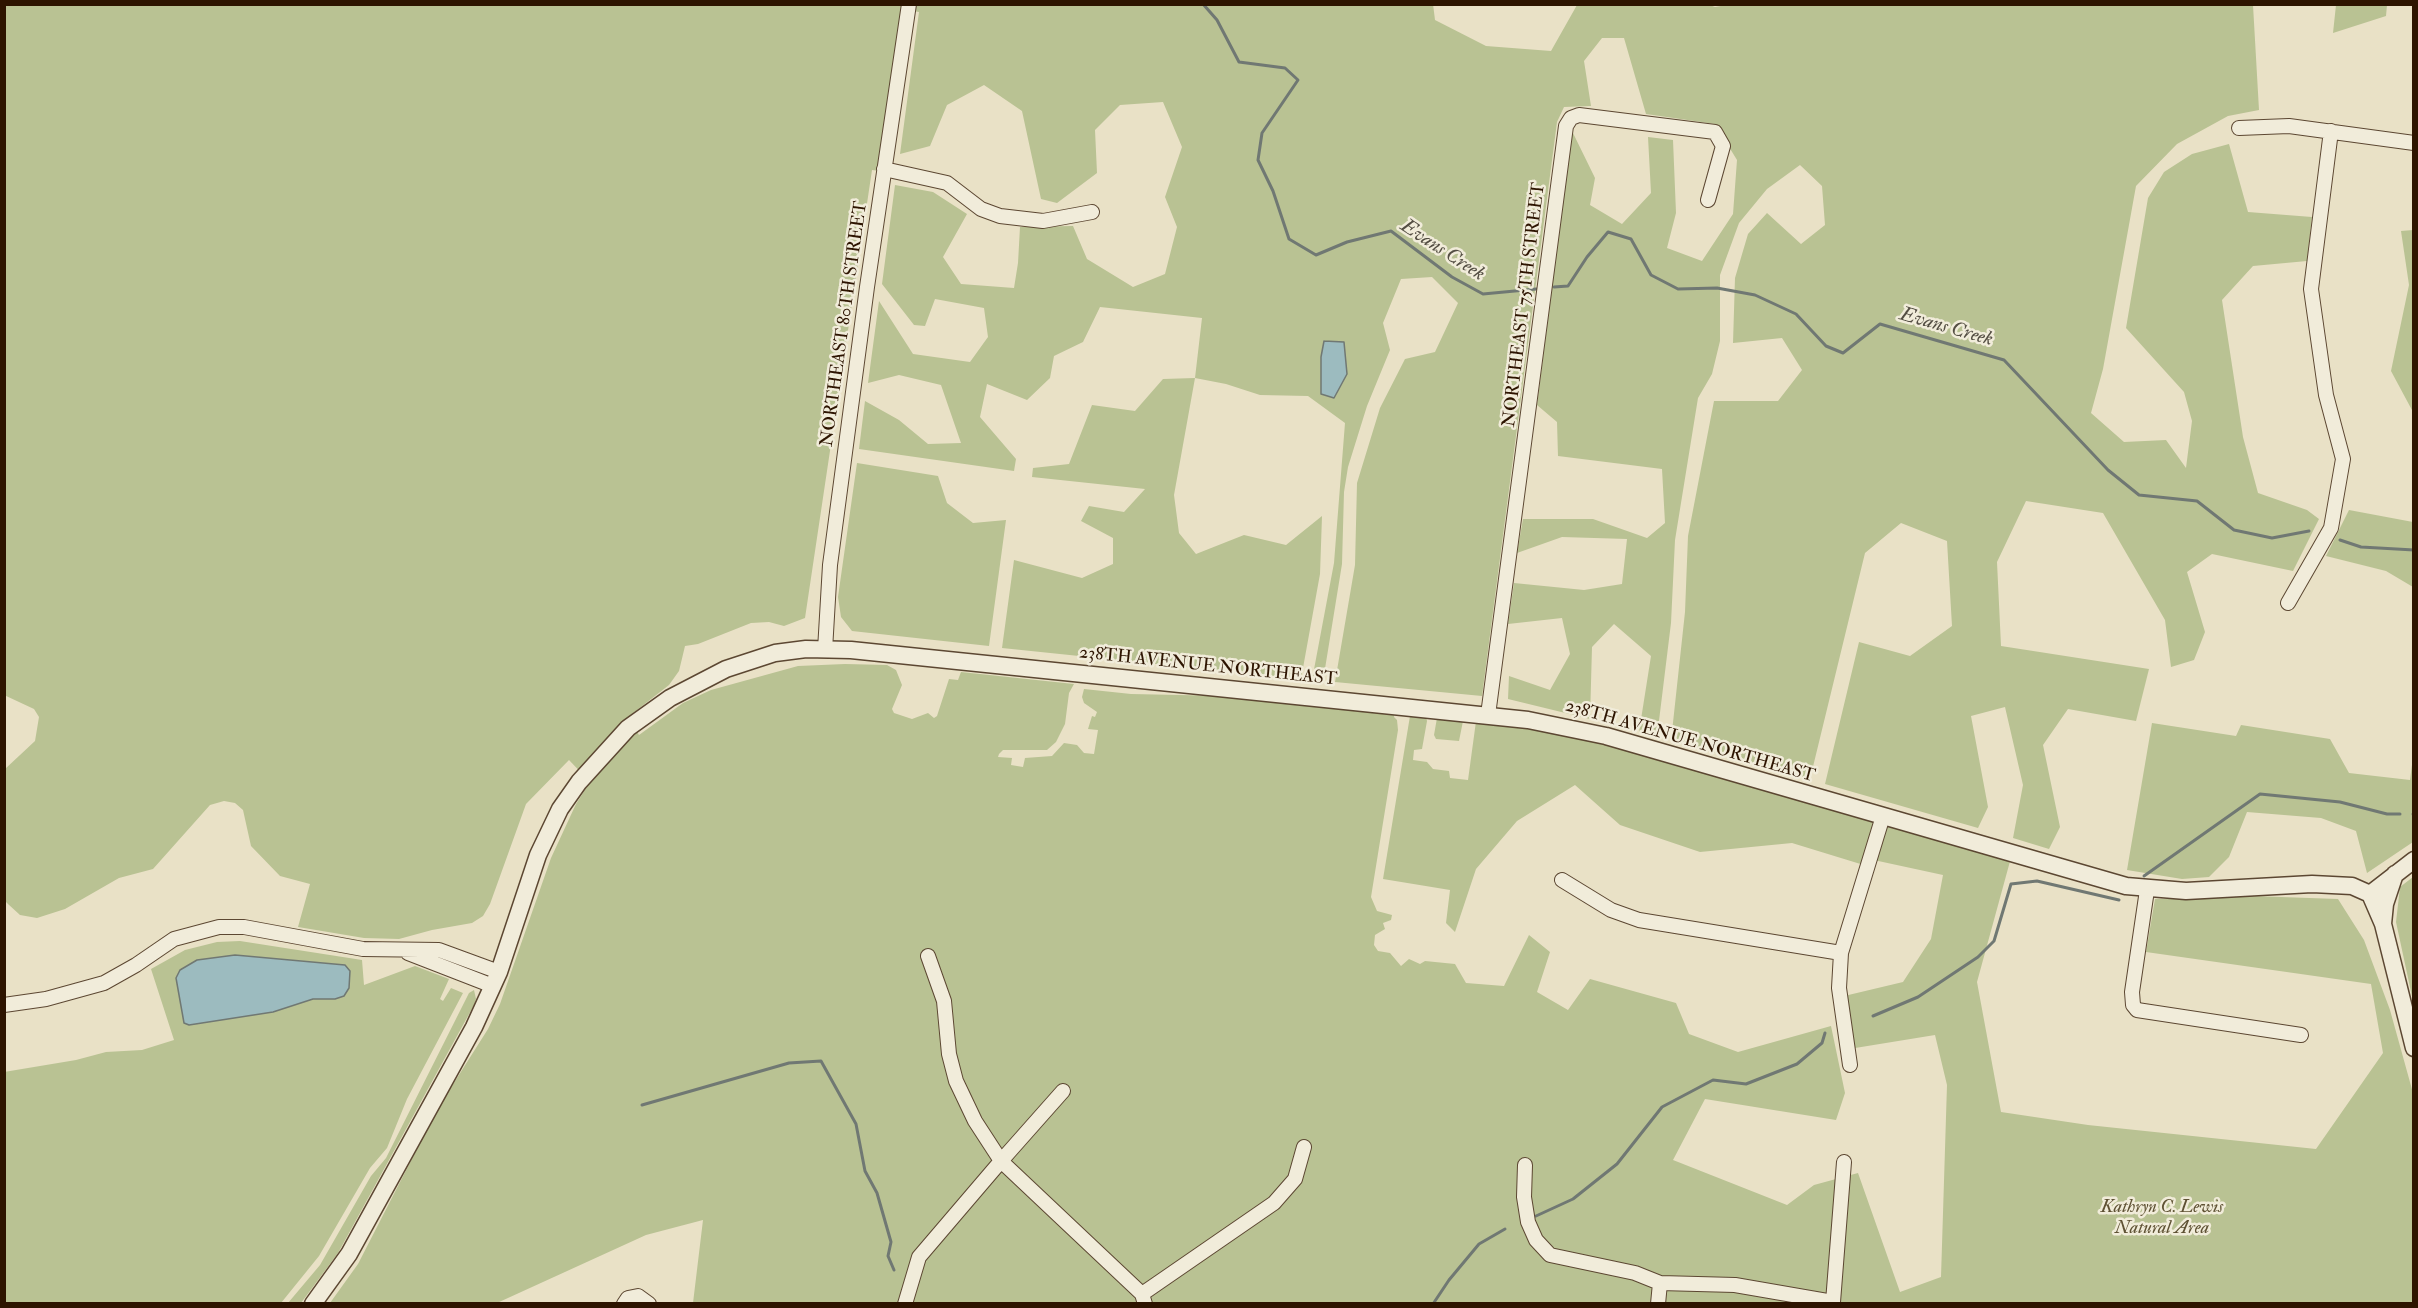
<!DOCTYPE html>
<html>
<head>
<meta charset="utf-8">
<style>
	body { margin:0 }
	#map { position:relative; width:2418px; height:1308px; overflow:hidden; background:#e9e1c6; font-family:"IM FELL Double Pica",serif }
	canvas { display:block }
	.frame { position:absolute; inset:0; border:6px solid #2d1400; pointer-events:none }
</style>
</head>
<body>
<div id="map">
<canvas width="2418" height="1308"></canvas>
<div class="frame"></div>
</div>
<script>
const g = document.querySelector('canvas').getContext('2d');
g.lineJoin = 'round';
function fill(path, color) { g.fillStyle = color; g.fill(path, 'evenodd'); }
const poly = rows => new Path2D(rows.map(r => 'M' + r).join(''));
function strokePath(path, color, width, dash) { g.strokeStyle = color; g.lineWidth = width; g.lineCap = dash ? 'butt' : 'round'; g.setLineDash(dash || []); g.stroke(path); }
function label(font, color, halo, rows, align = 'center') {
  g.font = font + ' "IM FELL Double Pica",serif'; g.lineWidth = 5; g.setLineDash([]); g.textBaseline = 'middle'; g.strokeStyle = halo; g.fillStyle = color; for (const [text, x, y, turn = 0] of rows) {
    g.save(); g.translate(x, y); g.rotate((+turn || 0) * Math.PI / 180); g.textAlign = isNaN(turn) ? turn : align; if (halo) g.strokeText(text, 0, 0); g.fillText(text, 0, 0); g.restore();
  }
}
fill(poly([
	[1433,4,1435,20,1486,46,1551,51,1577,5,1707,4,1715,7,1732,4,2253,5,2259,110,2228,116,2177,144,2136,186,2103,369,2091,413,2124,442,2166,440,2186,468,2192,421,2184,392,2126,328,2148,198,2164,172,2192,154,2229,144,2248,212,2312,217,2307,261,2253,266,2222,300,2243,437,2258,493,2307,510,2319,519,2293,571,2212,554,2187,572,2205,632,2194,660,2171,667,2165,620,2103,513,2026,501,1997,562,2001,646,2149,669,2136,721,2068,709,2043,745,2060,827,2049,849,2013,838,2023,785,2005,707,1971,716,1988,807,1978,828,1825,784,1859,642,1910,656,1952,626,1947,541,1901,523,1865,553,1810,779,1671,741,1685,612,1688,536,1714,401,1778,401,1802,370,1782,338,1733,343,1735,278,1748,234,1767,213,1801,244,1825,225,1822,186,1800,165,1767,189,1739,223,1720,275,1720,341,1712,374,1698,398,1675,540,1671,623,1657,737,1639,732,1651,656,1614,624,1592,647,1590,719,1508,699,1509,676,1550,690,1570,654,1562,618,1508,624,1514,583,1584,590,1622,584,1627,539,1562,537,1517,553,1523,519,1593,519,1647,538,1665,523,1662,469,1558,456,1557,422,1537,405,1572,131,1595,178,1590,205,1622,224,1651,193,1648,137,1673,140,1676,213,1667,248,1702,261,1733,214,1737,160,1715,124,1646,114,1624,38,1602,38,1584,61,1591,106,1564,107,1557,122,1482,696,1335,682,1355,565,1357,483,1380,408,1405,359,1435,352,1458,303,1432,277,1401,279,1383,323,1390,350,1367,406,1348,467,1344,492,1342,564,1323,681,1312,680,1334,563,1345,423,1308,396,1260,395,1226,384,1195,378,1174,495,1179,533,1196,554,1244,535,1286,545,1322,516,1320,574,1301,679,1002,648,1014,560,1082,578,1113,564,1113,538,1081,521,1089,506,1124,512,1145,489,1032,477,1033,468,1069,464,1092,405,1135,411,1163,379,1195,378,1202,318,1100,307,1083,342,1054,356,1050,378,1027,400,987,384,980,417,1016,459,1014,471,859,449,865,401,899,420,928,444,961,443,941,385,899,375,868,383,879,301,913,354,970,362,988,337,984,308,935,299,925,326,914,325,882,284,895,185,933,192,967,214,943,257,961,284,1014,288,1018,263,1020,227,1073,226,1087,259,1133,287,1165,274,1177,227,1165,197,1182,147,1163,102,1120,105,1095,130,1097,173,1057,203,1041,199,1022,111,984,85,947,105,930,146,900,154,919,12,912,11,888,172,872,170,805,618,784,626,769,622,751,623,698,644,685,646,679,671,669,685,628,717,639,735,683,703,711,690,798,666,845,664,887,665,896,670,902,685,892,709,894,713,912,719,928,713,934,718,937,716,949,679,958,680,961,672,1074,684,1069,693,1065,724,1056,742,1047,750,1003,750,999,754,998,757,1012,758,1011,765,1023,767,1025,758,1052,756,1064,743,1077,745,1084,753,1094,754,1098,730,1088,729,1092,716,1095,717,1097,712,1084,703,1082,697,1084,689,1131,694,1322,698,1395,705,1394,717,1397,720,1398,730,1371,897,1377,911,1392,915,1391,920,1383,923,1385,929,1375,935,1374,945,1378,951,1390,953,1401,966,1409,959,1420,964,1425,961,1455,964,1466,983,1504,986,1529,935,1550,952,1537,992,1568,1010,1590,979,1676,1003,1689,1034,1738,1052,1831,1026,1845,1093,1836,1120,1705,1099,1673,1160,1787,1205,1814,1185,1858,1173,1900,1292,1941,1277,1947,1085,1935,1035,1849,1049,1840,997,1903,982,1931,939,1943,875,1869,859,1867,866,1792,843,1700,852,1620,825,1575,785,1517,821,1476,869,1455,932,1446,923,1450,890,1383,879,1410,716,1426,717,1427,721,1422,749,1414,750,1413,760,1427,762,1433,769,1449,771,1450,778,1468,780,1477,714,1528,720,2012,854,1977,982,2001,1112,2088,1125,2316,1149,2383,1053,2371,984,2146,952,2155,899,2252,896,2338,899,2364,940,2390,1010,2413,1093,2413,1303,693,1303,703,1220,646,1235,497,1303,330,1303,358,1264,438,1108,488,1029,500,1004,551,858,576,804,590,782,569,760,526,804,490,904,483,916,472,923,432,930,399,939,364,938,298,927,310,884,280,876,251,846,243,810,235,803,224,801,210,805,153,869,119,878,65,909,37,918,20,915,8,904,4,900,5,769,35,741,39,717,34,709,4,695,4,5],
	[2336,5,2387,5,2386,16,2333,33],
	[2413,230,2414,230,2413,412,2391,371,2409,285,2401,231],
	[857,463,938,476,947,503,973,523,1006,520,989,646,852,631,841,617,838,597],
	[2349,510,2413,522,2413,587,2386,571,2326,556],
	[1437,718,1463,721,1459,741,1436,739,1434,735],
	[2152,723,2236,736,2241,725,2330,739,2349,773,2410,780,2413,757,2413,842,2367,873,2356,831,2321,818,2247,812,2229,857,2209,877,2182,879,2127,870],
	[2413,877,2413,1001,2396,922,2400,887],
	[240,941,362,960,364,985,415,966,449,979,440,999,443,1001,451,988,463,993,407,1099,387,1148,370,1168,319,1256,281,1303,5,1303,4,1072,76,1060,106,1052,142,1050,174,1040,151,969,185,950,217,942],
	[235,955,345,965,335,999,313,999,273,1012,197,960],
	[474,990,476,999,474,1005,338,1253,301,1303,288,1303,320,1265,371,1176,386,1158,469,993]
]), '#b9c293');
const water = poly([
	[1324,341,1344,342,1347,374,1334,398,1321,394,1321,357,1324,341],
	[235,955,345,965,350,971,349,988,344,996,335,999,313,999,273,1012,189,1025,184,1023,176,978,180,970,197,960,235,955]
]);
fill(water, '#9cbbbf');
strokePath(water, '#707873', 1.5);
strokePath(poly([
	[1203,4,1217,20,1239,62,1285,68,1298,80,1262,133,1258,160,1273,191,1289,239,1316,255,1347,242,1391,231,1452,277,1483,294,1536,289],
	[1554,287,1568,286,1587,257,1608,232,1631,239,1651,275,1678,289,1717,288,1755,295,1796,314,1826,346,1843,353,1880,324,2004,360,2108,470,2139,495,2197,501,2234,530,2272,538,2309,531],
	[2340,540,2361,547,2414,550],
	[2413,814,2414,814],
	[2144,876,2260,794,2340,802,2387,814,2400,814],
	[1873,1016,1918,997,1978,957,1994,941,2011,884,2037,881,2119,900],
	[642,1105,789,1063,821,1061,856,1124,865,1171,877,1193,891,1242,888,1256,894,1270],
	[1536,1216,1573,1199,1617,1164,1662,1107,1713,1080,1746,1084,1797,1064,1822,1043,1825,1033],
	[1433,1304,1449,1280,1479,1244,1505,1229]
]), '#707873', 3);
const minor = poly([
	[2239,128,2289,126,2414,143],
	[884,169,947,183,981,209,1000,216,1043,221,1092,212],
	[2288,603,2331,528,2343,459,2326,395,2311,289,2331,131],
	[825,650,830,565,867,287,909,4],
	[1488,715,1566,126,1571,118,1579,115,1715,132,1723,146,1708,200],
	[1562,880,1611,910,1639,920,1841,953],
	[2147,890,2132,992,2133,1005,2137,1010,2301,1035],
	[408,953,493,986],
	[4,1005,46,999,104,983,136,965,174,939,219,927,244,927,363,949,439,950,499,972],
	[1850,1065,1839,988,1841,953,1883,816],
	[1063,1091,1001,1161,1142,1294,1145,1304],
	[1525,1165,1524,1197,1528,1222,1536,1240,1550,1255,1635,1273,1660,1283,1735,1285,1833,1302,1844,1162],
	[1142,1294,1274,1203,1295,1179,1304,1147],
	[624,1304,628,1298,638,1296,649,1304],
	[905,1304,919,1257,1001,1161,975,1121,956,1081,949,1054,944,1001,928,956],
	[1658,1304,1660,1283]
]);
const tertiary = poly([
	[2370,894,2383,924,2414,1048],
	[2370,894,2414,860],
	[2383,924,2385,904,2395,874],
	[313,1304,349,1254,474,1027,499,972,538,855,560,809,579,782,628,728,670,698,726,669,775,653,806,649,851,650,1528,720,1606,736,2126,886,2186,891,2312,884,2352,886,2370,894]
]);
strokePath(minor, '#5c4732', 16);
strokePath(tertiary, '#5c4732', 19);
strokePath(minor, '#f1ecda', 14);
strokePath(tertiary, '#f1ecda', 16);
label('18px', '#2d1400', '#f1ecda', [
	["NORTHEAST 75TH STREET",1525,305,-83],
	["NORTHEAST 80TH STREET",845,324,-82],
	["238TH AVENUE NORTHEAST",1208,667,6],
	["238TH AVENUE NORTHEAST",1690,742,16]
]);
label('italic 18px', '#5e5133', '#f1ecda', [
	["Kathryn C. Lewis",2162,1208],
	["Natural Area",2162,1229]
]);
label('italic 20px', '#544e43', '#f1ecda', [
	["Evans Creek",1442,251,33],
	["Evans Creek",1946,328,16]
]);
</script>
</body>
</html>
